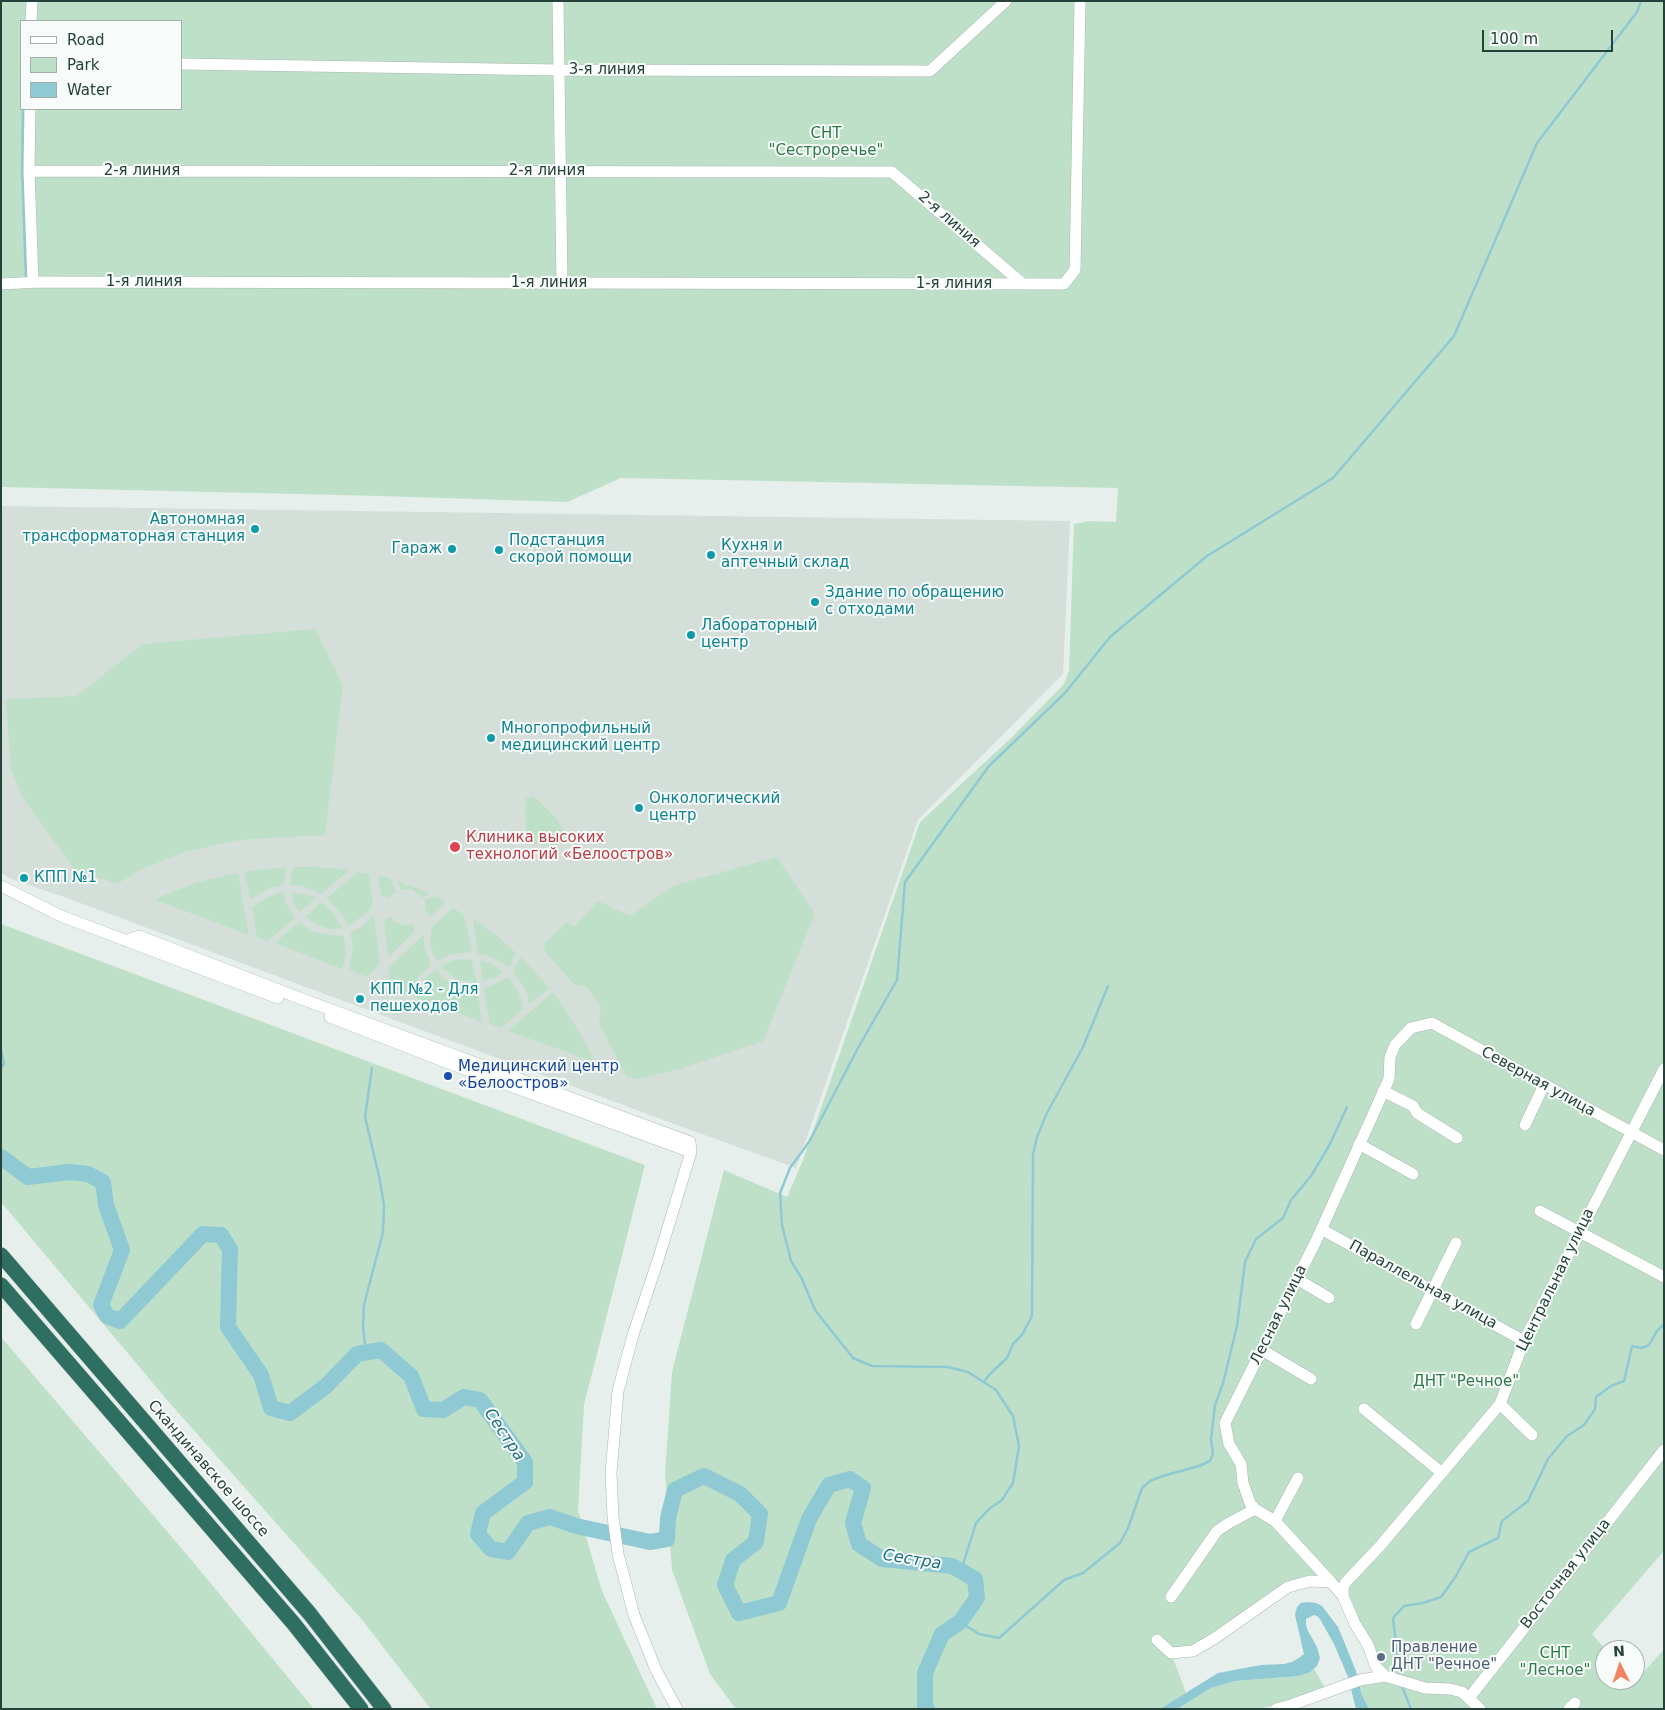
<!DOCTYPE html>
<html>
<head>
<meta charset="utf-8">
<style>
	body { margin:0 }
	#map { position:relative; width:1665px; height:1710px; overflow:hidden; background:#e6efeb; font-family:"DejaVu Sans",sans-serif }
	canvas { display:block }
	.frame { position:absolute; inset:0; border:2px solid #24423a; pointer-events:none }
	.legend { position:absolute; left:20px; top:20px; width:162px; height:90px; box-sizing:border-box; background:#f7fbf9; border:1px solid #a3b1ad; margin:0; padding:6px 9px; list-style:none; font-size:15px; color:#24423a }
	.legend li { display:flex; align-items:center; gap:10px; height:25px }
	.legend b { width:25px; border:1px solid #a3b1ad }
	.north { position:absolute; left:1595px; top:1640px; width:50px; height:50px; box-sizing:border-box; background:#f7fbf9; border:1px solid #a3b1ad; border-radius:50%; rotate:356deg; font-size:14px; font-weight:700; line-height:20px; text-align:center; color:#24423a }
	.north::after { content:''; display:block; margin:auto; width:18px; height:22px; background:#f4845f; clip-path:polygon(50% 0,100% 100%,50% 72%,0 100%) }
	.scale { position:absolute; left:1482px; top:30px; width:131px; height:22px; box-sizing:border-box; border:2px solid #24423a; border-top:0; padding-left:6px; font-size:15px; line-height:18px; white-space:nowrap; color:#24423a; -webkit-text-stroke:4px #f7fbf9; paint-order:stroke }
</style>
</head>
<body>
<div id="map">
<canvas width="1665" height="1710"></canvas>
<div class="frame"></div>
<ul class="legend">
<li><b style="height:6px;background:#fff"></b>Road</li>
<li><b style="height:14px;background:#bfe0c8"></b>Park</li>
<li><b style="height:14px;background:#8ec9d4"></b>Water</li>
</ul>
<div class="north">N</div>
<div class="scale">100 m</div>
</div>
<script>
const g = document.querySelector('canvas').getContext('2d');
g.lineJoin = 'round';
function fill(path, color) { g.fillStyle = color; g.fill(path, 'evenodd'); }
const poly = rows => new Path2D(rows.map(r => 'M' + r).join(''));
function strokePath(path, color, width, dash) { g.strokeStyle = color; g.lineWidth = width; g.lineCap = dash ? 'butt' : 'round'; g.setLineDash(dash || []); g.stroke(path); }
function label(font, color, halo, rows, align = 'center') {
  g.font = font + ' "DejaVu Sans",sans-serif'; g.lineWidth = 4; g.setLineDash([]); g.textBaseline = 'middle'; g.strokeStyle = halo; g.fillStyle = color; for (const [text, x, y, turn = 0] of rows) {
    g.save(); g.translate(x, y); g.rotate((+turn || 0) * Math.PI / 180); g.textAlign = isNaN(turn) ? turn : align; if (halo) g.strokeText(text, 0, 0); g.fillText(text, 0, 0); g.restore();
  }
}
fill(poly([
	[1,506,1070,521,1063,674,918,820,796,1168,677,1125,64,897,11,879,1,873]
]), '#d4dfda');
fill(poly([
	[1,1,1664,1,1664,1551,1592,1634,1606,1650,1605,1650,1605,1680,1633,1680,1635,1682,1664,1649,1664,1709,1369,1709,1362,1695,1360,1684,1387,1678,1333,1585,1288,1587,1215,1638,1171,1653,1186,1693,1160,1709,736,1709,710,1674,672,1570,665,1474,672,1372,724,1170,787,1197,803,1160,920,822,1011,738,1064,684,1069,671,1074,524,1091,521,1116,522,1118,488,621,478,567,502,380,496,1,487],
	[21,21,181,21,181,109,21,109],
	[315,629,343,685,325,835,240,840,185,852,142,869,117,884,75,870,23,798,11,769,6,699,76,696,143,644],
	[532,796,539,801,557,819,565,834,564,839,559,845,548,846,529,843,526,829,525,806,526,798],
	[777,857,815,914,763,1041,679,1069,637,1079,627,1077,599,1024,601,1006,586,986,575,985,546,953,544,944,567,922,574,927,598,901,630,916,675,885],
	[287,867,283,885,269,888,250,899,244,873,246,871],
	[294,867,319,867,349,870,321,894,303,886,290,885,291,874],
	[358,872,369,874,373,904,368,912,348,926,343,915,327,898],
	[236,873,238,874,249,935,158,901,157,898,195,883],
	[381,876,390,878,396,892,392,894,389,898,381,895,378,877],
	[397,881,428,892,429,894,422,898,412,889,401,890],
	[283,892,285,902,295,918,267,941,257,937,252,907,270,896],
	[291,893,305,894,316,898,299,912,293,902],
	[435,896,444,901,444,903,431,916,428,915,428,913,426,912,425,900],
	[322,902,333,913,342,928,331,929,317,925,305,917],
	[453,908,464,915,472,952,449,955,437,961,431,949,430,937,432,927],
	[374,915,380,964,367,977,349,970,353,947,350,932,360,928],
	[390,917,397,923,404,925,412,924,415,931,390,955,388,955,384,920],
	[473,919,497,936,516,953,509,967,490,956,478,954],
	[299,922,312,931,324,934,336,936,344,935,346,956,342,969,275,943],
	[1,924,645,1165,584,1405,578,1510,602,1591,657,1709,431,1709,363,1621,167,1400,1,1202],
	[424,935,424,945,431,965,420,975,409,995,391,987,388,968],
	[521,957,548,986,548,989,529,1004,528,996,523,986,513,971],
	[464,959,472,960,477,983,457,980,440,966,454,960],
	[480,960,493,965,503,972,495,978,483,981],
	[436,969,443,978,453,984,464,988,477,989,482,1022,414,997,426,977],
	[508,977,518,990,523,1009,501,1028,490,1024,483,988,495,984],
	[552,993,555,994,581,1035,594,1060,592,1061,508,1031],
	[1,1337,194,1563,314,1709,1,1709],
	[1314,1669,1326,1689,1291,1700,1259,1709,1177,1709,1211,1688,1235,1681,1299,1676]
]), '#bfe0c8');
fill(poly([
	[1307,1602,1316,1603,1322,1606,1338,1627,1356,1671,1362,1695,1369,1709,1356,1709,1348,1677,1334,1644,1320,1619,1317,1616,1314,1615,1306,1619,1306,1625,1308,1631,1317,1647,1320,1658,1317,1666,1310,1672,1299,1676,1235,1681,1211,1688,1177,1709,1160,1709,1218,1673,1261,1665,1284,1664,1292,1662,1299,1658,1304,1654,1295,1615,1297,1607,1301,1603]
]), '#8ec9d4');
strokePath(poly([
	[23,109,22,168,26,277],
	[1,1050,4,1064,1,1068],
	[366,1353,363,1326,364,1305,383,1232,384,1205,379,1176,365,1117,372,1068],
	[984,1382,989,1375,1007,1358,1013,1344,1022,1335,1032,1316,1033,1155,1037,1137,1047,1113,1083,1047,1108,986],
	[961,1571,976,1523,989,1509,1002,1500,1013,1483,1019,1446,1013,1416,996,1390,968,1372,948,1367,872,1366,853,1358,815,1310,802,1279,791,1261,782,1225,780,1193,790,1168,809,1142,858,1048,897,980,905,882,989,766,1065,693,1110,637,1207,556,1333,478,1454,336,1537,143,1637,12,1641,1],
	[960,1622,979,1634,999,1638,1064,1580,1083,1573,1120,1543,1128,1528,1142,1488,1150,1481,1163,1476,1199,1466,1210,1461,1213,1454,1211,1439,1215,1405,1223,1383,1237,1326,1245,1262,1256,1239,1283,1218,1291,1200,1311,1176,1330,1144,1347,1107],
	[1400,1678,1393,1618,1404,1606,1423,1603,1441,1597,1456,1576,1469,1552,1498,1538,1502,1521,1528,1501,1548,1459,1567,1436,1584,1425,1595,1409,1596,1397,1611,1386,1624,1381,1632,1346,1642,1348,1649,1345,1657,1331,1664,1324],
	[1402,1686,1411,1709]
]), '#8ec9d4', 2.5);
strokePath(poly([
	[1,1157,28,1177,69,1172,88,1174,103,1182,106,1205,122,1250,101,1305,107,1316,120,1321,203,1234,221,1235,230,1249,228,1327,261,1375,271,1408,290,1413,326,1386,357,1354,381,1350,411,1376,424,1409,443,1410,464,1397,480,1400,525,1462,525,1482,483,1513,478,1534,491,1549,508,1552,528,1523,550,1517,576,1526,650,1542,667,1539,668,1518,675,1490,704,1476,740,1494,760,1514,756,1542,733,1560,725,1585,739,1613,779,1603,809,1519,829,1485,850,1479,863,1488,853,1523,859,1544,882,1559,952,1566,975,1579,977,1598,960,1622,942,1634,925,1673,925,1706,927,1709]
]), '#8ec9d4', 16);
const minor = poly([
	[558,1,562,283],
	[31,21,32,1],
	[181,64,559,70,930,71,1006,1],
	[30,109,29,171,33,282],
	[29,171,892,172,1023,284],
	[1,284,40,282,1064,284,1075,270,1080,1],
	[1,886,61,916,278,998],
	[126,941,139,936,302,999,690,1142,691,1152,658,1260,633,1335,618,1391,611,1473,613,1517,618,1554,634,1615,656,1670,677,1709],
	[330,1017,451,1064,691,1152],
	[1383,1091,1413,1106,1417,1113,1457,1138],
	[1525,1125,1544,1085],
	[1359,1144,1413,1174],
	[1540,1211,1664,1277],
	[1321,1229,1524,1341],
	[1297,1279,1329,1298],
	[1416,1324,1456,1243],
	[1262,1350,1311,1379],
	[1500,1404,1532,1435],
	[1364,1409,1442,1473],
	[1275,1521,1298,1478],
	[1331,1582,1275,1521,1255,1509,1250,1503,1243,1483,1241,1464,1229,1444,1225,1423,1317,1239,1389,1079,1390,1057,1395,1045,1411,1028,1432,1023,1664,1150],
	[1343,1596,1343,1588,1346,1582,1380,1546,1500,1404,1524,1341,1664,1069],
	[1171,1597,1217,1531,1229,1523,1255,1509],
	[1157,1640,1171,1653,1193,1651,1215,1638,1288,1587,1310,1581,1331,1582,1343,1596,1355,1624,1368,1645,1376,1667,1385,1676],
	[1469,1698,1664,1450],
	[1276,1709,1291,1705,1360,1680,1385,1676,1425,1688,1450,1689,1462,1692,1480,1709],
	[1569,1709,1575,1703]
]);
const highway = poly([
	[1,1255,310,1614,384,1709],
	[1,1285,294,1624,361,1709]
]);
strokePath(minor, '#a8b8b2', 12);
strokePath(highway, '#c2cac8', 16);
strokePath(minor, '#fff', 11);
strokePath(highway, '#2f6f62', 15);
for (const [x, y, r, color] of [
	[255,529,5,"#0f9aa8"],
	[452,549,5,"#0f9aa8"],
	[499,550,5,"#0f9aa8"],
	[711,555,5,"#0f9aa8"],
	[815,602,5,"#0f9aa8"],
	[691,635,5,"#0f9aa8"],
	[491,738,5,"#0f9aa8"],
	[639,808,5,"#0f9aa8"],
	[455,847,6,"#e0444e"],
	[24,878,5,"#0f9aa8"],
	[360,999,5,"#0f9aa8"],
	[448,1076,5,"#1a4fb4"],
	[1381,1657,5,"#5c6f8a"]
]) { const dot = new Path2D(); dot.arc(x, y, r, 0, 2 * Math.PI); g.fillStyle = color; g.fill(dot); strokePath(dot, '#f7fbf9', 2); }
label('15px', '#24423a', '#f7fbf9', [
	["3-я линия",607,70],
	["2-я линия",142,171],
	["2-я линия",547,171],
	["2-я линия",949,220,41],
	["1-я линия",144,282],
	["1-я линия",549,283],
	["1-я линия",954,284],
	["Северная улица",1538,1082,29],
	["Центральная улица",1556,1280,-64],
	["Параллельная улица",1423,1285,29],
	["Лесная улица",1279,1315,-64],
	["Скандинавское шоссе",208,1469,49],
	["Восточная улица",1566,1574,-52]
]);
label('15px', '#2d7a4b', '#f7fbf9', [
	["СНТ",826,134],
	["\"Сестроречье\"",826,151],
	["ДНТ \"Речное\"",1466,1382],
	["СНТ",1555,1654],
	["\"Лесное\"",1555,1671]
]);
label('15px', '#0d838f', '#f7fbf9', [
	["Автономная",245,520,"right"],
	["трансформаторная станция",245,537,"right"],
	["Подстанция",509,541],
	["скорой помощи",509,558],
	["Кухня и",721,546],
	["аптечный склад",721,563],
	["Гараж",442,549,"right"],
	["Здание по обращению",825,593],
	["с отходами",825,610],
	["Лабораторный",701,626],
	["центр",701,643],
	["Многопрофильный",501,729],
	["медицинский центр",501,746],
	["Онкологический",649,799],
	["центр",649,816],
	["КПП №1",34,878],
	["КПП №2 - Для",370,990],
	["пешеходов",370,1007]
], 'left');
label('15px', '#be3a42', '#f7fbf9', [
	["Клиника высоких",466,838],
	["технологий «Белоостров»",466,855]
], 'left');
label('15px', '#164399', '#f7fbf9', [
	["Медицинский центр",458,1067],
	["«Белоостров»",458,1084]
], 'left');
label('15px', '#4e5e75', '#f7fbf9', [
	["Правление",1391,1648],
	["ДНТ \"Речное\"",1391,1665]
], 'left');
label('italic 16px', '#1c6f80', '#f7fbf9', [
	["Сестра",504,1435,56],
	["Сестра",912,1560,9]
]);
</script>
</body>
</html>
